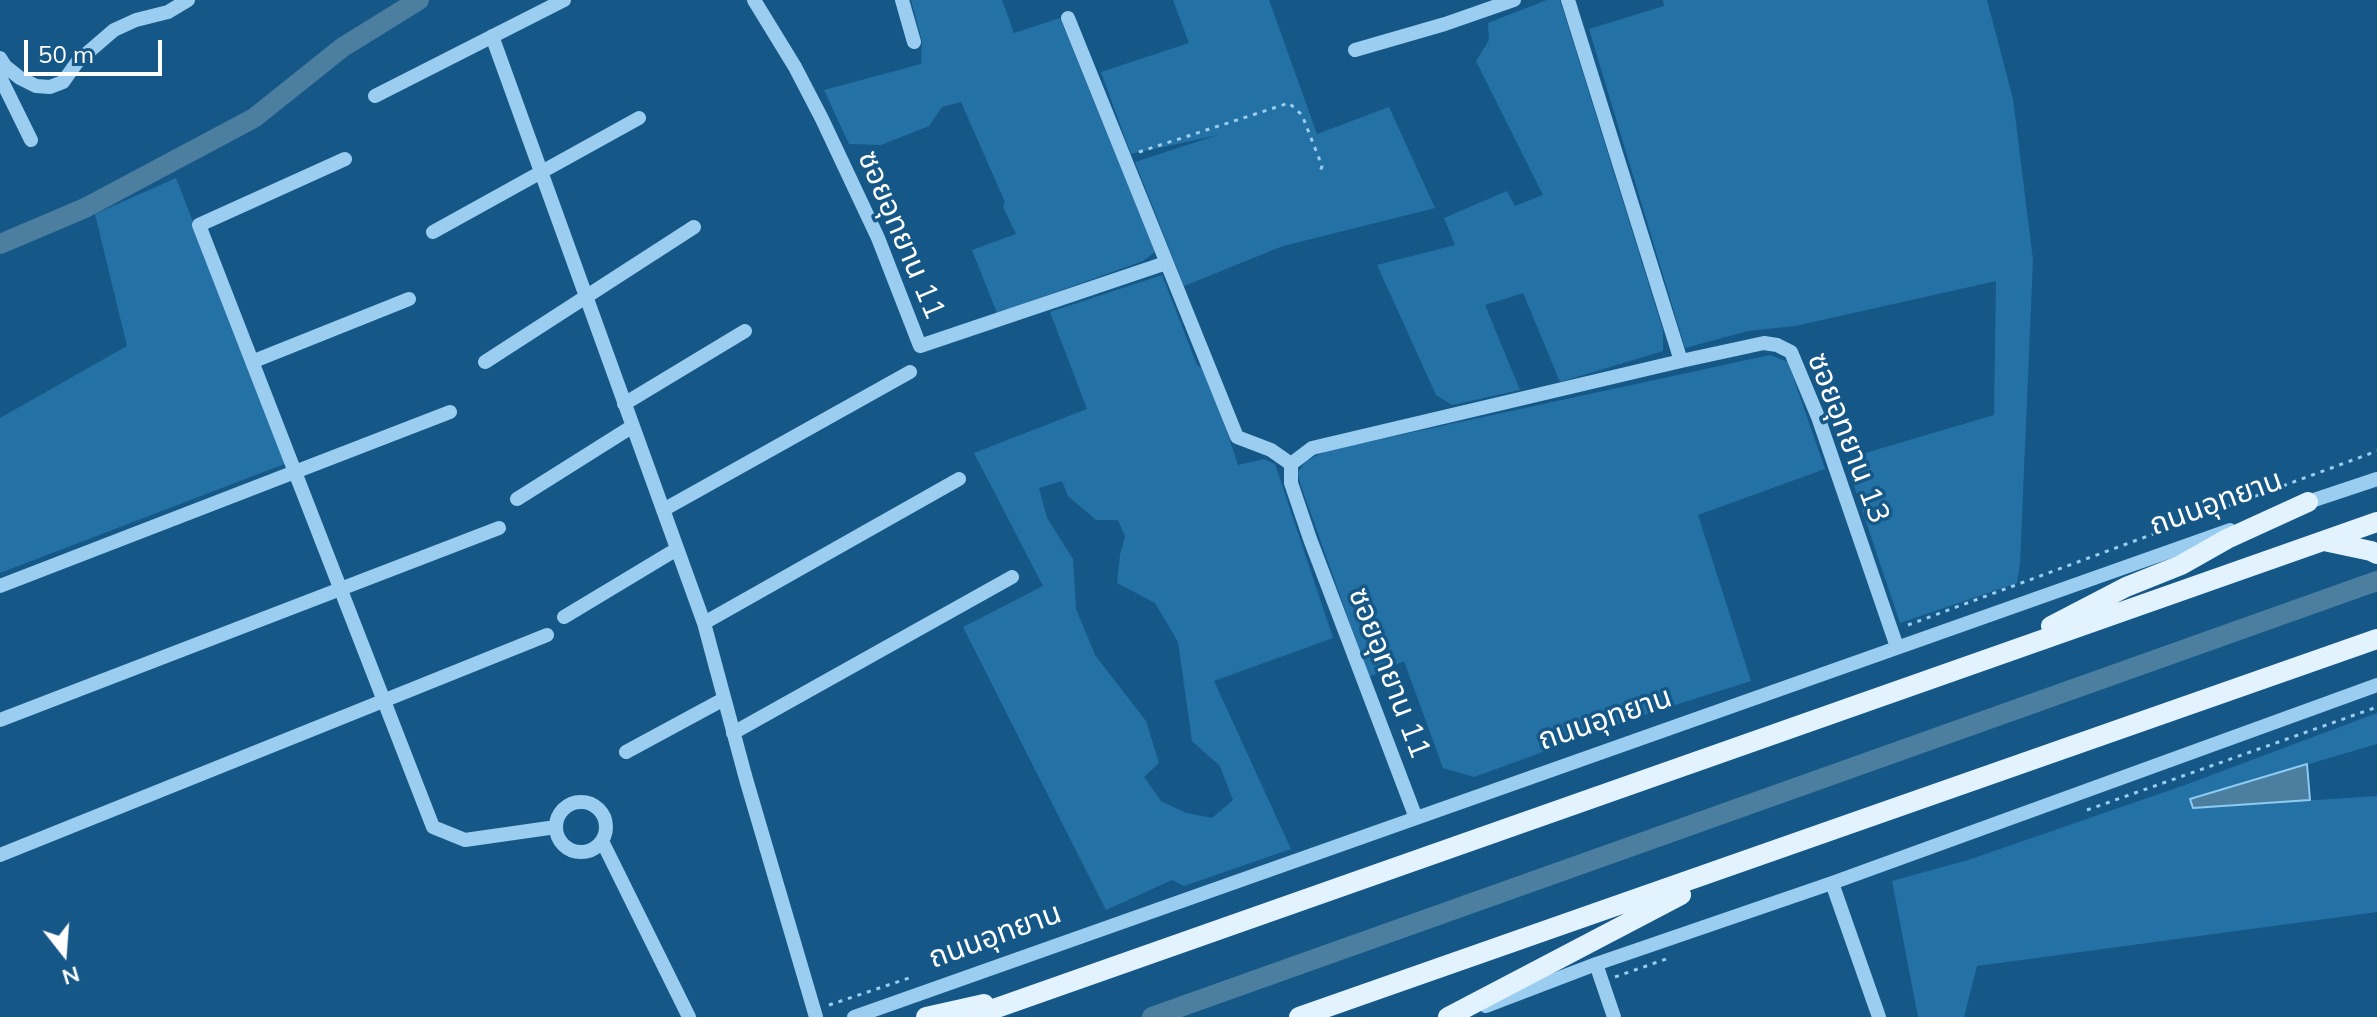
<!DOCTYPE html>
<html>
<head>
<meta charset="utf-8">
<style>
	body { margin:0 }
	#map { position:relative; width:2377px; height:1017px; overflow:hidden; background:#155887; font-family:Mulish,sans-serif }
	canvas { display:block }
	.north { position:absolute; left:24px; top:913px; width:80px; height:80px; -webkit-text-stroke:6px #155887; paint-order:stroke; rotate:163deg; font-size:22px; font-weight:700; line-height:32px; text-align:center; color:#fff }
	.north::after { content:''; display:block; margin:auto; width:28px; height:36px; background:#fff; clip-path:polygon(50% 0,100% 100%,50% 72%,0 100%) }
	.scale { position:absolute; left:24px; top:40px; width:138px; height:36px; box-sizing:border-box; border:4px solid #fff; border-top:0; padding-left:10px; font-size:24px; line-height:28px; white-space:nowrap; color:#fff; -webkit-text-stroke:6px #155887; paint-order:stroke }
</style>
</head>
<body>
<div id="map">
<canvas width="2377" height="1017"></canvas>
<div class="north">N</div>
<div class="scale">50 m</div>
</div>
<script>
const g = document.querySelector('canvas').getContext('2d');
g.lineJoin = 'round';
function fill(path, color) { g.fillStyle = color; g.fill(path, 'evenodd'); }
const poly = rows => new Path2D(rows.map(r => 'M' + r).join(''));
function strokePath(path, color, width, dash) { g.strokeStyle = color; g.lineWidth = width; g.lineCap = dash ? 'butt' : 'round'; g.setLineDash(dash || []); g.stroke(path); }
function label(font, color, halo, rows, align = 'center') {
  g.font = font + ' Mulish,"Noto Sans Thai",sans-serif'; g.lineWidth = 7; g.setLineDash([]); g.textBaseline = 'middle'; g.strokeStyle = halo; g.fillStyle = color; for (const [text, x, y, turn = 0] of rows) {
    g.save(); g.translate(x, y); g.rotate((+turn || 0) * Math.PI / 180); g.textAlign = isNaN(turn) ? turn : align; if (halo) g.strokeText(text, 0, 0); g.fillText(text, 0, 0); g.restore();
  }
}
fill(poly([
	[911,0,1002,0,1014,33,1060,18,1155,252,1143,261,997,313,972,250,1016,234,1003,207,1005,202,961,102,942,107,929,126,881,145,849,144,824,90,921,64,922,41],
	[1173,0,1269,0,1317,134,1389,107,1435,208,1283,246,1184,286,1135,162,1218,135,1131,154,1101,72,1189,43],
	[1547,0,1560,0,1663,330,1663,351,1560,382,1523,293,1485,305,1520,390,1452,405,1436,395,1377,265,1455,245,1444,218,1507,191,1515,206,1543,195,1476,61,1489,40,1488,23],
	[1663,0,1987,0,2013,99,2033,260,2020,563,2017,583,1900,623,1845,459,1994,415,1996,281,1795,326,1748,331,1685,348,1589,29,1664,6],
	[176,178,287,463,0,573,0,418,127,346,95,214],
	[1162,275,1197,365,1207,371,1238,465,1264,459,1275,464,1333,638,1214,681,1291,849,1184,886,1172,880,1106,910,963,627,1043,586,974,453,1087,409,1050,312],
	[1062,481,1068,496,1096,520,1118,520,1125,536,1120,555,1117,583,1155,603,1178,642,1192,741,1220,766,1233,800,1212,818,1186,813,1161,801,1144,777,1159,763,1146,721,1095,655,1076,609,1073,559,1047,518,1039,488],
	[1770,355,1788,362,1825,469,1698,515,1751,681,1650,713,1474,777,1443,768,1404,661,1369,677,1300,483,1298,472,1306,461,1326,451],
	[2377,713,2377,744,2190,799,2193,808,2377,796,2377,912,1977,966,1964,1017,1918,1017,1892,881,1968,860,2185,785]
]), '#2472a5');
const water = poly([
	[2307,764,2310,800,2193,808,2190,799,2307,764]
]);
fill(water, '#4c7ea0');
strokePath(water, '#8ccbf2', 2);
strokePath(poly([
	[0,244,85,208,254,118,343,47,419,0],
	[1152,1017,2377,581]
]), '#4c7ea0', 20);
strokePath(poly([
	[1139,152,1289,103,1302,115,1322,166,1319,175],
	[1908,625,2377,451],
	[2087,810,2377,707],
	[1615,977,1669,958],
	[829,1005,909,978]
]), '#9acdef', 3, [4, 6]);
strokePath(poly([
	[754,0,795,67,822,119,878,238,920,346,1166,263],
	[902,0,914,42],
	[1568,0,1681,361],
	[1068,18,1237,437,1271,450,1291,464,1291,483,1310,539,1416,818],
	[492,36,704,623,746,779,816,1017],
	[1355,50,1445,24,1514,0],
	[0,58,5,66,20,78,36,86,50,87,63,82,78,61,114,30,136,20,168,12,188,0],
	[0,77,31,140],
	[375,96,564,0],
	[345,159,199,225,433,827,465,840,556,827],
	[433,232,639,118],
	[254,361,409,299],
	[485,362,694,227],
	[624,404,745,331],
	[1291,464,1312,448,1681,361,1764,343,1777,345,1791,352,1818,417,1897,647],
	[517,499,633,426],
	[2302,504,2377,479],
	[663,510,910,372],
	[0,586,450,412],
	[564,617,677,549],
	[704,623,959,479],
	[0,720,499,528],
	[733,733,1012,577],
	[626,752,724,699],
	'556 827a25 25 0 1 1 50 0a25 25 0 1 1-50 0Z',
	[602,841,689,1017],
	[0,855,547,635],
	[1832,883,1879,1017],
	[1596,964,1614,1017],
	[1486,1006,1596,964,1832,883,2377,685],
	[854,1017,2230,530]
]), '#9acdef', 14);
strokePath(poly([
	[2324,541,2371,551,2377,554],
	[2051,626,2126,587,2181,565,2227,539,2308,502],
	[926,1017,984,1004],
	[971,1017,2377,522],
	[1299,1017,2377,639],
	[1448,1017,1681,895]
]), '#e2f2ff', 20);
label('30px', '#fff', '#155887', [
	["ซอยอุทยาน 11",901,235,67],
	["ซอยอุทยาน 13",1848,438,69],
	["ถนนอุทยาน",2216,503,-20],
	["ซอยอุทยาน 11",1389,673,69],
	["ถนนอุทยาน",1605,719,-19],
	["ถนนอุทยาน",995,936,-20]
]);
</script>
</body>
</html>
